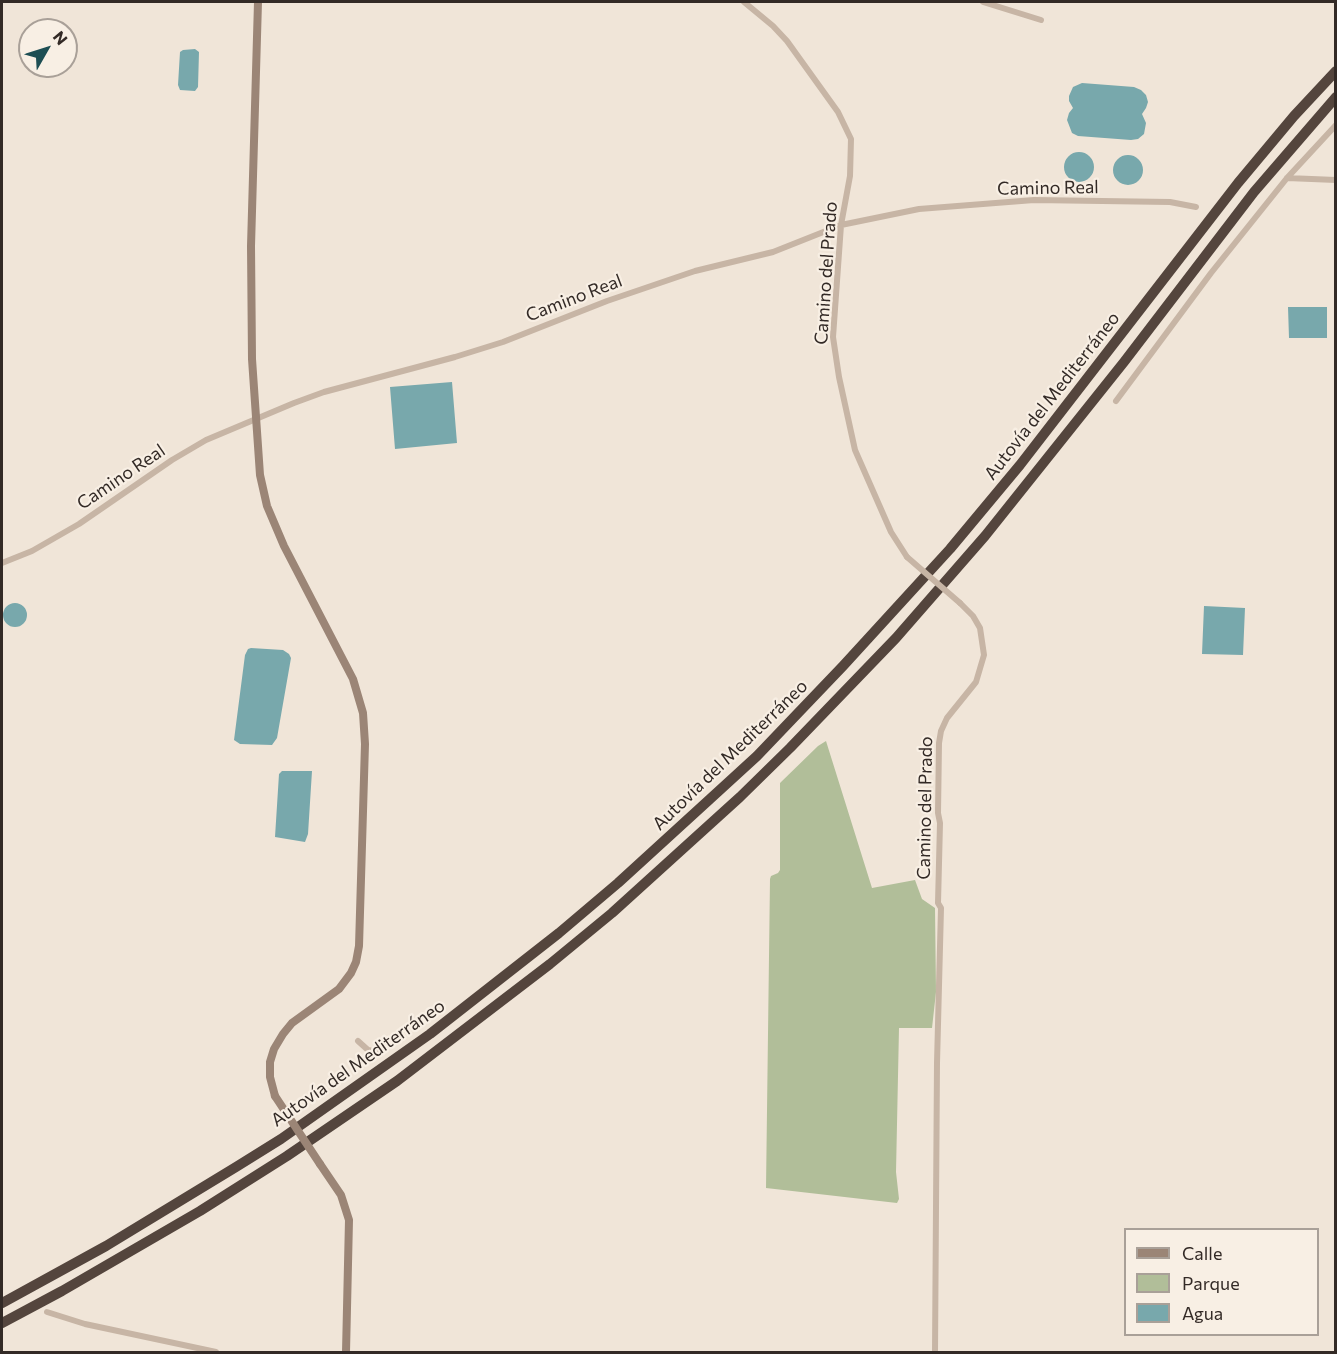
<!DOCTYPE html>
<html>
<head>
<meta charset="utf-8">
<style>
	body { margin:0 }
	#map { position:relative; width:1337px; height:1354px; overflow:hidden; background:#f0e5d8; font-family:Commissioner,sans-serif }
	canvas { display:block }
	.frame { position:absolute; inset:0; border:3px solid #332a26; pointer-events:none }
	.legend { position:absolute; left:1124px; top:1228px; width:195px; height:108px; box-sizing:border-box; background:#f8efe4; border:2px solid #a9a098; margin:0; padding:8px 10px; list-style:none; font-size:18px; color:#332a26 }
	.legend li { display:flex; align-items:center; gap:12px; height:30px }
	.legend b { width:30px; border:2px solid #a9a098 }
	.north { position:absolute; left:18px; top:18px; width:60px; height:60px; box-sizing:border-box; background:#f8efe4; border:2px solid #a9a098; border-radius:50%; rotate:51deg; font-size:16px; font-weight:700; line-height:24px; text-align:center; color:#332a26 }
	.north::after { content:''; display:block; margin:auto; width:21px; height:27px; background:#1d4e53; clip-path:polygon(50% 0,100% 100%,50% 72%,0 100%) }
</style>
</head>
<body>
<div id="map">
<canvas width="1337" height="1354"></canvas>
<div class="frame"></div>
<ul class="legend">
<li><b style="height:8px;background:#9b8576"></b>Calle</li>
<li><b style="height:16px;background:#b1be99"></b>Parque</li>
<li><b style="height:16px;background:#78a8ac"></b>Agua</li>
</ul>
<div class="north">N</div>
</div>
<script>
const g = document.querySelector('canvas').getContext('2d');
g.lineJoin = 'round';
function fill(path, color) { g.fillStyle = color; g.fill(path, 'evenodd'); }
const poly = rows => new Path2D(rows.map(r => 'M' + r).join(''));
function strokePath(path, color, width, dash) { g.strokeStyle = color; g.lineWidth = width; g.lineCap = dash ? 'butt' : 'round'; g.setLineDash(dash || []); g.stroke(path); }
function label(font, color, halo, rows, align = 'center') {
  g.font = font + ' Commissioner,sans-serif'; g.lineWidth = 4.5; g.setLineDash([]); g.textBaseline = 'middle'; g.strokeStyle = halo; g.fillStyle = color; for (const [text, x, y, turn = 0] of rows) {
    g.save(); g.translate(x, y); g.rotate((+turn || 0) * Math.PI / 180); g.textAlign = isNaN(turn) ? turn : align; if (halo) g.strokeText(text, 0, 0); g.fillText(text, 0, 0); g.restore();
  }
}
fill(poly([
	[826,741,872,888,915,880,922,899,935,908,936,992,932,1028,899,1028,896,1172,899,1199,897,1203,766,1188,770,879,771,876,778,873,780,870,780,783,818,746]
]), '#b1be99');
fill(poly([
	[183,50,195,49,199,52,198,87,195,91,180,90,178,85,180,52],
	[1082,83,1134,87,1141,90,1146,95,1148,102,1146,108,1142,114,1146,123,1144,134,1138,139,1131,140,1078,136,1072,133,1067,120,1069,113,1073,108,1069,101,1069,96,1073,87],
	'1064 167a15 15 0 1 1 30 0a15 15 0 1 1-30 0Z',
	'1113 170a15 15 0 1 1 30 0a15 15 0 1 1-30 0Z',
	[1288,307,1327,307,1327,338,1289,338],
	[452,382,457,443,395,449,390,387],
	'3 615a12 12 0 1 1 24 0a12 12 0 1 1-24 0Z',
	[1204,606,1245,608,1243,655,1202,654],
	[251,648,283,650,289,654,291,658,277,738,272,745,240,744,234,740,245,655,248,649],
	[282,771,312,771,308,834,305,842,275,837,279,774]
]), '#78a8ac');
strokePath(poly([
	[744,2,773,26,787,41,838,112,851,139,850,176,841,225,833,337,839,377,855,450,891,532,907,557],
	[983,2,1041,20],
	[1287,178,1336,180],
	[1116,401,1211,273,1287,178,1336,125],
	[2,563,32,551,79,524,172,460,206,440,294,403,324,392,455,357,503,342,607,301,695,271,773,252,841,225,919,209,1034,200,1170,202,1196,207],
	[358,1041,368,1050,377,1052],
	[47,1312,85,1324,216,1352],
	[935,1352,937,1063,941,908,938,903,940,823,938,813,939,743,941,731,947,718,976,682,984,655,980,628,973,616,960,603]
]), '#c7b5a5', 6);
strokePath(poly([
	[258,2,251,246,252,359,260,475,267,506,284,546,353,679,363,713,365,744,359,946,356,962,351,973,339,989,292,1023,283,1034,274,1049,270,1062,270,1077,275,1096],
	[320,1164,341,1195,349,1220,346,1352]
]), '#9b8576', 8);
strokePath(poly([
	[2,1303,106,1246,236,1167,281,1139,430,1034,559,933,618,883,710,799,757,756,843,666,950,549,1020,465,1238,183,1294,116,1336,71],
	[2,1323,62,1291,200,1211,287,1156,397,1081,550,964,612,913,740,797,790,748,896,638,985,536,1124,362,1254,192,1336,97]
]), '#54453d', 10);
strokePath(poly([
	[907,557,960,603]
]), '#c7b5a5', 6);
strokePath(poly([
	[275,1096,320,1164]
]), '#9b8576', 8);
label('18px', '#332a26', '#f8efe4', [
	["Camino Real",1048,188,-1],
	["Camino del Prado",826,273,-86],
	["Camino Real",574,298,-21],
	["Autovía del Mediterráneo",1052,396,-52],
	["Camino Real",121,477,-34],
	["Autovía del Mediterráneo",730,755,-44],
	["Camino del Prado",925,808,-89],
	["Autovía del Mediterráneo",358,1063,-35]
]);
</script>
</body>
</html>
